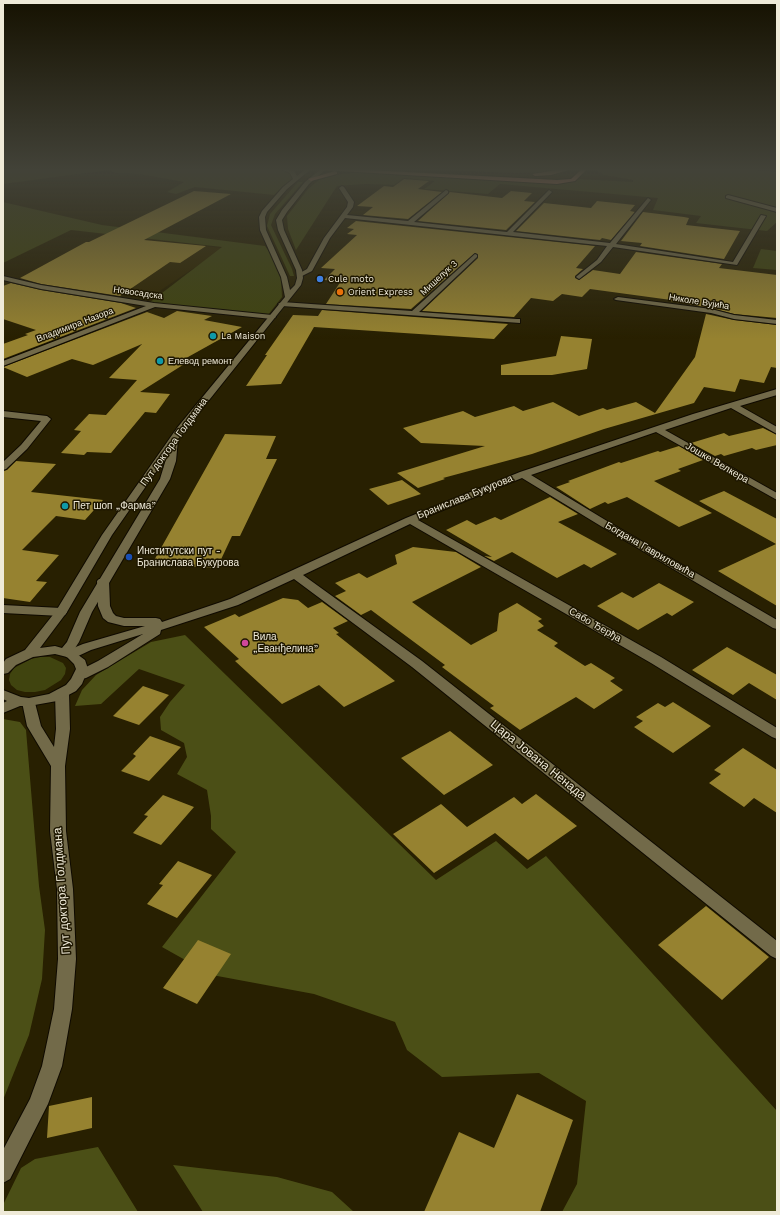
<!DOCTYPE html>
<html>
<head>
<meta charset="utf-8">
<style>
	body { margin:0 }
	#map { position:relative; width:780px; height:1215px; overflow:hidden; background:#282001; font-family:"Work Sans",sans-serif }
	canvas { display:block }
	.frame { position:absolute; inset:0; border:4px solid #efead8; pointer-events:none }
</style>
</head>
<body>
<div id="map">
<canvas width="780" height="1215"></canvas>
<div class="frame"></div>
</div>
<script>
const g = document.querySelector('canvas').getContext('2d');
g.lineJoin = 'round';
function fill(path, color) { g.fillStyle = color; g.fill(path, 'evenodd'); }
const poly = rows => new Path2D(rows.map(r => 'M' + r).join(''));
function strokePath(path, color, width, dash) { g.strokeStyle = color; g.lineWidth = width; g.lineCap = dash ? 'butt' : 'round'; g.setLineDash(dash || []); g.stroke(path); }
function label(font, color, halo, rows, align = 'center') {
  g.font = font + ' "Work Sans",sans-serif'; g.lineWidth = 3; g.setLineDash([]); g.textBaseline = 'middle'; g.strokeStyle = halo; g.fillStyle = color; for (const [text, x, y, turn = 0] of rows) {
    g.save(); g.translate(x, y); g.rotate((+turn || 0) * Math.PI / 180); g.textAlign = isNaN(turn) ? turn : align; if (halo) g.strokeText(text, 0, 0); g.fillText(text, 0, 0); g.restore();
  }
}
fill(poly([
	[145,240,224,248,158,292,71,282]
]), '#302600');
fill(poly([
	[3,169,278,169,284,170,293,175,292,179,274,195,195,187,176,194,167,192,184,182,139,174,116,173,109,170,3,184],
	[424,169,564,169,549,172,517,173],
	[594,169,741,169,777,172,777,222,767,231,696,223,701,216,653,210,658,198,500,184,488,194,424,189,435,181,404,178,394,185,366,184,337,186,296,250,288,229,287,216,308,189,320,179,341,174,365,172,563,184,580,179,633,182,633,180,604,175],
	[298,182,303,182,275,214,271,225,292,269,294,276,290,276,267,226,270,214],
	[3,202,102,225,265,246,273,257,281,278,282,297,268,315,149,303,222,247,71,230,3,263],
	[761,249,777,251,777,270,753,268],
	[40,657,50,657,63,663,66,668,65,674,61,680,45,690,35,692,25,692,17,690,11,685,9,680,10,674,14,668,31,659]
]), '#40440f');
fill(poly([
	[185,635,436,880,496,841,527,869,546,856,777,1111,777,1212,562,1212,577,1184,586,1101,539,1073,442,1077,407,1050,395,1022,314,994,212,975,162,947,236,852,211,829,211,816,207,790,177,774,187,757,184,743,161,730,160,717,170,702,185,685,139,669,101,704,75,706,82,690,96,675,151,642],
	[3,719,20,722,26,730,39,886,45,930,42,979,29,1035,3,1100],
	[98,1147,138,1212,3,1212,3,1205,21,1168,35,1159],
	[173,1165,277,1177,332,1192,354,1212,203,1212]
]), '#4b4f16');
fill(poly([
	[404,179,429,181,418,189,442,192,408,219,363,215,373,207,357,206,384,186,393,187],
	[194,191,231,194,144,240,206,246,180,263,170,262,120,296,41,284,20,278,86,242,89,242],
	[511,191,532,193,524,201,535,202,506,230,418,221,450,192,502,198],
	[597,201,635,205,630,211,635,212,611,240,602,238,600,240,516,231,544,203,591,208],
	[643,212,684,217,689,218,686,225,740,231,724,259,640,246,642,243,621,241],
	[356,221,595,246,576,268,583,269,575,276,575,278,579,280,593,270,620,274,636,252,722,264,719,268,777,275,777,318,734,314,711,308,670,301,671,300,590,289,582,297,562,294,553,301,531,298,514,317,422,311,478,258,478,255,475,253,411,309,326,304,341,281,324,280,335,269,321,268,357,235,347,234,354,229,347,228],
	[11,283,41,290,121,303,136,308,3,359,3,344,28,335,25,334,36,330,3,319,3,286],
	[322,310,508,324,494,339,314,327,281,384,246,386,267,355,265,355,293,315,318,316],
	[177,311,212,316,204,320,242,327,179,362,186,363,140,392,170,394,156,413,145,412,111,453,87,452,84,455,61,453,81,431,74,430,89,414,106,415,137,380,109,378,142,344,93,365,72,359,27,377,3,367,147,312,164,318],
	[706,314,734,320,777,325,777,368,771,367,764,383,740,379,735,392,704,387,694,403,604,429,532,454,443,478,445,479,418,488,397,473,485,446,421,443,403,428,463,411,475,417,514,406,523,411,553,402,579,416,603,408,607,410,636,402,655,413,695,357],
	[561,336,592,339,587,369,552,375,501,375,501,365,556,356],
	[763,428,777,435,777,445,756,450,752,448,724,456,721,454,715,456,691,443,724,433,729,436],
	[225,434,276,436,266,459,277,459,240,536,232,536,217,568,152,564],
	[679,446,703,460,678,469,681,471,654,481,712,513,679,527,627,497,608,504,605,502,590,509,556,487,570,482,568,481,619,462,621,463,658,451,660,452],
	[16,461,56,464,31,492,103,500,85,520,56,516,22,550,59,555,36,581,47,582,30,602,3,598,3,471,7,470],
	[402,480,421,494,388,505,369,489],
	[724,491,777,519,777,606,718,571,776,544,699,501],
	[550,497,578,514,558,522,617,554,591,568,584,564,557,578,512,552,494,561,484,556,492,557,446,530,467,520,476,525,495,517,501,520],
	[413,547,456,552,481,567,412,602,471,645,497,631,499,613,517,603,542,619,538,621,544,626,537,630,558,643,554,646,585,666,591,663,615,678,610,681,623,690,594,709,576,697,520,730,490,708,494,706,442,667,445,665,371,610,361,615,335,596,346,591,335,583,359,573,367,578,397,564,395,555],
	[659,583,694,602,672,616,667,613,638,630,597,606,622,592,633,598],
	[283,598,298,600,308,608,322,602,348,621,333,628,339,633,336,634,395,681,344,707,319,685,282,704,235,661,239,659,204,627,235,614,239,617],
	[727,647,777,675,777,700,749,683,733,695,692,670],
	[143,686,169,695,139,725,113,716],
	[673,702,711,726,673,753,634,727,643,721,636,717,658,703,665,707],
	[450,731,493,765,444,795,401,758],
	[150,736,181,747,149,781,121,771,136,756,133,754],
	[743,748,777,770,777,813,754,798,744,807,709,783,721,774,714,770],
	[536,794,577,826,528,860,495,833,434,873,393,834,441,804,467,827,514,797,522,804],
	[163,795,194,807,161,845,133,833,148,816,144,815],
	[178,861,212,875,177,918,147,904,163,885,159,884],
	[706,906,769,957,722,1000,658,945],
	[198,940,231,954,197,1004,163,988],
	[517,1094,573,1120,540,1212,424,1212,459,1132,494,1148],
	[92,1097,92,1128,47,1138,49,1106]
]), '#968230');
const street = poly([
	[342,186,344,187,354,202,353,207,347,215,408,221,446,190,448,191,448,193,414,222,507,232,549,190,552,192,551,193,513,232,610,243,648,198,651,200,650,201,616,244,733,262,761,215,766,216,737,265,613,247,601,262,579,279,576,277,577,276,597,260,607,246,345,218,330,238,312,271,302,276,298,276,298,274,307,269,324,238,347,207,348,202,339,188,342,186],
	[728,195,777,208,777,212,726,198,726,196,728,195],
	[475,254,477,255,477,257,419,312,517,319,520,319,520,323,282,306,278,304,282,302,412,311,475,254],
	[3,276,41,285,154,303,272,315,276,317,272,319,155,307,3,366,3,361,146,306,41,289,3,280,3,276],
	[618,297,711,309,734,315,777,320,777,324,734,319,711,313,616,300,614,299,618,297],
	[777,389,777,395,740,406,777,427,777,434,731,408,665,430,777,493,777,500,656,432,531,475,612,524,777,620,777,629,773,628,604,528,522,478,418,520,661,657,777,728,777,739,772,737,651,663,410,524,303,575,422,661,777,941,777,959,771,956,412,667,294,579,238,605,161,630,160,634,108,667,86,678,81,679,76,678,74,675,76,672,98,661,143,634,91,650,76,657,71,658,66,657,65,654,66,651,83,644,145,626,124,626,108,622,103,618,98,606,97,581,99,579,107,579,109,581,110,606,113,613,116,616,124,618,156,618,160,619,162,622,230,599,406,518,520,472,693,414,777,389],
	[3,411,47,416,51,419,27,449,6,469,3,470,3,462,21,445,41,421,3,417,3,411],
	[3,605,61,608,65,609,67,612,65,615,61,616,3,613,3,605],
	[62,689,67,690,69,693,70,729,65,766,66,831,73,889,76,959,72,1009,62,1066,48,1104,10,1179,3,1183,3,1150,30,1099,42,1066,54,1009,58,959,57,889,50,831,51,766,27,726,22,702,24,699,29,698,34,699,41,726,54,747,56,729,55,693,57,690,62,689]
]);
const secondary = poly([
	[281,169,294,171,297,176,306,169,311,169,287,189,267,212,265,217,266,230,287,277,290,290,295,285,297,278,296,270,278,230,276,220,282,210,305,182,321,169,326,169,309,184,287,212,282,220,284,230,302,270,303,278,301,285,178,439,176,461,170,479,92,612,79,642,73,651,85,660,88,669,82,684,76,691,57,701,29,706,20,706,3,713,3,703,7,701,3,699,3,690,21,697,29,698,49,694,66,685,71,679,76,669,74,664,67,657,55,654,33,657,16,665,8,673,3,674,3,663,6,659,25,650,56,611,102,535,177,428,285,297,281,277,260,230,259,217,262,211,283,187,293,179,290,173,281,169],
	[167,456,160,479,80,612,67,642,62,648,55,646,40,648,67,612,112,535,167,456]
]);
const highway = poly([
	[322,169,349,169,557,180,571,179,582,169,587,169,575,181,557,184,324,170,322,169],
	[563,169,572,169,551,175,535,176,532,174,563,169],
	[335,171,337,172,337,174,311,181,308,179,335,171]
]);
strokePath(street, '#0f0a00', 2);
strokePath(secondary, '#0f0a00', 2);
strokePath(highway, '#0f0a00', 2);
fill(street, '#726a49');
fill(secondary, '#726a49');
fill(highway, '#ed8c78');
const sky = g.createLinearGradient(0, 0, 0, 339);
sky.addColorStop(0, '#161201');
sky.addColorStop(0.5, '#424238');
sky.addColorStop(1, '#42423800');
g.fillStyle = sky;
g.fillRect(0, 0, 780, 339);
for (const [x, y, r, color] of [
	[320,279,4,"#3f7fe0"],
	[340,292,4,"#e8710a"],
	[213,336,4,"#0f9aa8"],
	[160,361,4,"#0f9aa8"],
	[65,506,4,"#0f9aa8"],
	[129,557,4,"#1a4fb4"],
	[245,643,4,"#d1479c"]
]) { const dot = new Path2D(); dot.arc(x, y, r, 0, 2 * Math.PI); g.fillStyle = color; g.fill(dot); strokePath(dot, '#1e1700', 1.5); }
label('9px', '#efead8', '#1e1700', [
	["Мишелук 3",439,278,-43],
	["Новосадска",138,293,8],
	["Николе Вујића",699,302,9],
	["Владимира Назора",75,325,-21]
]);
label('9px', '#efead8', '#1e1700', [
	["Cule moto",328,279],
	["Orient Express",348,292],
	["La Maison",221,336],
	["Елевод ремонт",168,361]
], 'left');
label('10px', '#efead8', '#1e1700', [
	["Пут доктора Голдмана",174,442,-54],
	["Јошке Велкера",717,463,30],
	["Бранислава Букурова",465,497,-22],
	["Богдана Гавриловића",650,550,30],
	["Сабо Ђерђа",595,625,30]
]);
label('10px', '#efead8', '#1e1700', [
	["Пет шоп „Фарма”",73,506],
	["Институтски пут -",137,551],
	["Бранислава Букурова",137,563],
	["Вила",253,637],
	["„Еванђелина”",253,649]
], 'left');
label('12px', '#efead8', '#1e1700', [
	["Цара Јована Ненада",538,760,39],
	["Пут доктора Голдмана",62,891,-94]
]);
</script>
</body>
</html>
